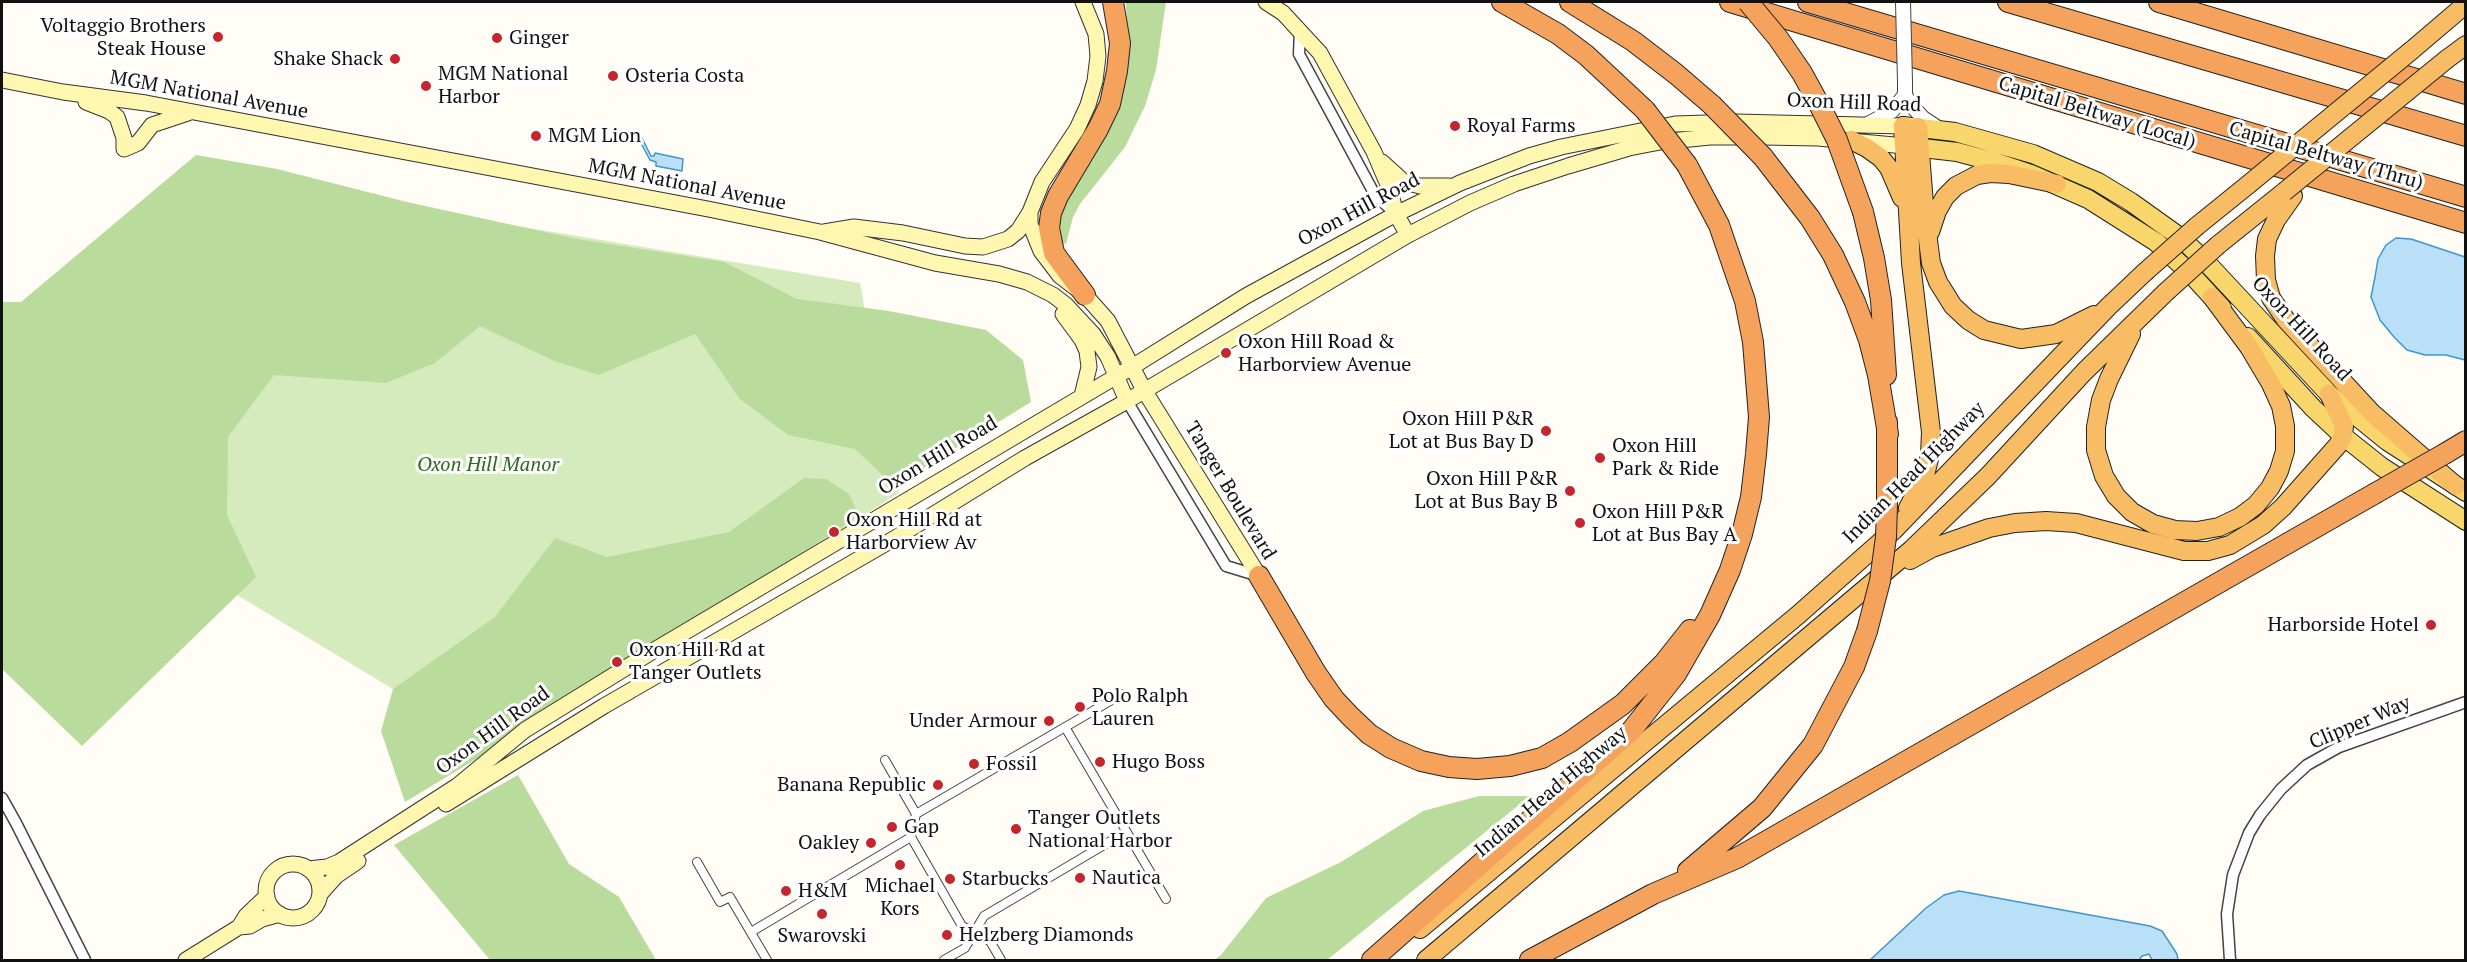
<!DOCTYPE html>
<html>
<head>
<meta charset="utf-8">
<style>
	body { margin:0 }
	#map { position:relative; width:2467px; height:962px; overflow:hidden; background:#fffdf5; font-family:"PT Serif",serif }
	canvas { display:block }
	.frame { position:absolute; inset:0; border:3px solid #111; pointer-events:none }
</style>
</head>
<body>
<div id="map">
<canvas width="2467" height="962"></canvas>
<div class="frame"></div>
</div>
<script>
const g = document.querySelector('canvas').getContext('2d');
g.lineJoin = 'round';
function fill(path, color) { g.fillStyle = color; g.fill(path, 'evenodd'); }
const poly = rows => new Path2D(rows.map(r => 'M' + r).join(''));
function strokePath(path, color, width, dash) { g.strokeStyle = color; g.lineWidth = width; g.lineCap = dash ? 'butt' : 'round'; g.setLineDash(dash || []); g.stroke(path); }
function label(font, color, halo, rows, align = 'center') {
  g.font = font + ' "PT Serif",serif'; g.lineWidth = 6; g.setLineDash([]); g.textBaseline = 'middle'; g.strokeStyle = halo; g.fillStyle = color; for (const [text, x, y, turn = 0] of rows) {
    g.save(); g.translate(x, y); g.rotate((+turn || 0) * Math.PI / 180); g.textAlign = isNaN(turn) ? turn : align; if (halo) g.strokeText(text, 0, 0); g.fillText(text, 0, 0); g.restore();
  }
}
fill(poly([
	[300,190,860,283,899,493,455,771,393,689,237,595,195,374]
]), '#d5ebbd');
fill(poly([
	[1126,2,1166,2,1156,70,1145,106,1125,147,1080,204,1073,217,1066,244,1061,242,1060,221,1064,205,1107,133,1118,107,1126,81,1128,50],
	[196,155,277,169,407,202,577,239,724,262,797,299,889,311,986,330,1023,360,1031,402,909,477,886,478,855,449,788,435,740,399,695,334,599,375,554,361,480,326,435,363,386,383,274,375,228,437,227,515,256,577,82,746,2,669,2,302,21,302],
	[804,478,826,479,849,494,859,516,566,705,405,802,381,731,393,689,495,617,555,538,607,557,729,532],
	[518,775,569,864,619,897,656,960,490,960,394,845],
	[1479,796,1530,796,1327,960,1214,960,1221,955,1266,898,1341,862,1423,811]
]), '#b9dc9c');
const water = poly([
	[638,130,651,156,654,156,655,153,683,159,682,171,656,166,656,162,650,160,635,132,638,130],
	[2396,238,2411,239,2465,257,2465,360,2446,355,2425,355,2407,350,2394,337,2380,320,2371,297,2375,277,2378,259,2386,245,2396,238],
	[1959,891,2150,926,2162,931,2177,954,2178,960,2152,960,2149,954,2142,956,2139,960,1870,960,1926,908,1944,895,1959,891]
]);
fill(water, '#b9e0f7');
strokePath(water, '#3f96cf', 1.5);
const pedestrian = poly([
	[1065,727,1166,899],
	[885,760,916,814],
	[911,837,962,926,990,941,1001,960],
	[697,862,720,902,730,897,767,960],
	[751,932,911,837,916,814,1122,694],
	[944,960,965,948,984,916,1126,832]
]);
const minor = poly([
	[1300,30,1299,54,1375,195,1396,214],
	[1127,401,1226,566,1259,576],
	[2,798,16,823,85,960],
	[2230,960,2227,914,2233,875,2249,833,2260,815,2281,789,2307,765,2339,747,2466,702]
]);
const tertiary = poly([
	[1905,82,1905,95,1910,104,1923,118,1938,128],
	[1868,124,1892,111,1905,95]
]);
const secondary = poly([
	[1266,2,1283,13,1320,53,1374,152,1389,187,1396,214,1408,235],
	[2,80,63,92,146,103,708,209,820,232,935,263,999,274,1027,282,1053,295,1066,305,1093,334,1108,357,1127,401],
	[86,102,109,111,117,117,124,138,124,149,138,143,152,125,188,113],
	[1382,162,1404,182,1420,186,1449,186],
	[1030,212,1030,224,1041,251,1060,276,1085,295,1108,321,1144,390,1259,576],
	[824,232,854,227,903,233,965,246,983,247,1008,239,1018,231,1030,212,1042,182,1077,129,1088,105,1095,81,1098,56,1096,34,1083,2],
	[1063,314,1082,340,1087,351,1089,367,1082,396],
	[446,804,604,706,897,537,1025,458,1127,401,1408,235,1470,203,1514,184,1568,166,1629,148,1660,142,1710,137,1763,137,1818,138,1905,146],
	'266 891a27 27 0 1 1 54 0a27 27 0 1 1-54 0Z',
	[308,869,327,867,339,862,457,786,525,730,653,651,1132,367,1246,296,1396,214,1460,183,1529,156,1561,147,1675,124,1736,122,1903,126],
	[320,894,336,876,358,861],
	[239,927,250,926,262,919,280,914],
	[186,960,239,927,246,916,267,896]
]);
const primary = poly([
	[1903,126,1955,132,2033,154,2098,182,2131,202,2180,237,2207,263,2329,394,2387,441,2466,492],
	[1905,146,1957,152,1995,162,2031,174,2088,199,2156,242,2190,273,2222,308],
	[2248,337,2313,408,2343,436,2382,467,2466,521]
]);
const trunk = poly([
	[2412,50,2466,4],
	[2447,59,2466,45],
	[1903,126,1911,263,1931,432,1930,455,1925,475,1908,508],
	[1918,127,1925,217,1931,263,1938,282,1953,306,1968,320,1984,330,2021,339,2056,334,2094,315],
	[1851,140,1867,148,1881,158,1889,168,1902,198],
	[2293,196,2276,220,2267,239,2265,256,2266,280,2271,298,2286,320,2372,413,2456,486],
	[2197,226,2249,184],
	[1930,232,1937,211,1945,197,1956,186,1977,175,1990,173,2009,174,2057,184],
	[2218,245,2284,192],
	[2131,334,2109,379,2101,400,2096,427,2096,450,2104,476,2116,496,2132,512,2153,524,2175,530,2197,531,2219,527,2240,517,2256,505,2270,488,2279,471,2285,451,2285,426,2281,406,2271,384,2249,347,2212,297],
	[1910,560,1932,548,1989,528,2015,523,2046,521,2076,523,2184,551,2208,551,2230,545,2263,525,2283,507,2338,445,2343,436,2344,426,2329,394],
	[1420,929,1798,615,1894,530,2108,307,2145,272],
	[1426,960,1911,550,1988,476,2084,372,2166,292]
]);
const motorway = poly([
	[1502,2,1558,34,1586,55,1645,110],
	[1570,2,1633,41,1676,74,1712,105],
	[1730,2,2466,223],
	[1808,2,2466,197],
	[2008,2,2466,136],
	[2159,2,2466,94],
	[1763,157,1810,218,1833,255,1855,302,1869,340,1878,375,1888,434],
	[1863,212,1874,258,1881,300,1886,375],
	[1085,295,1054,253,1049,228,1051,213,1058,196,1098,129,1110,104,1117,71,1120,43,1113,2],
	[1887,422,1887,505],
	[2446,453,2466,441],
	[1259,576,1316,673,1334,699,1350,716,1369,734,1391,748,1421,761,1449,767,1477,769,1510,766,1542,758,1570,742,1623,704,1664,663,1690,630],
	[1688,871,1762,808,1813,745,1854,667,1867,631],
	[1372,960,1631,731,1676,674,1710,615,1730,570,1742,534,1751,497,1756,454,1759,417,1753,342,1745,301,1719,225,1687,165],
	[1530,960,1653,894,1737,858,2374,494]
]);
strokePath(pedestrian, '#444', 10);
strokePath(minor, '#444', 13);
strokePath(tertiary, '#444', 16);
strokePath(secondary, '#333', 17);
strokePath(primary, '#222', 20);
strokePath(trunk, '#222', 20);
strokePath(motorway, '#222', 22);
strokePath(pedestrian, '#fff', 8);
strokePath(minor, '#fff', 10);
strokePath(tertiary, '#fff', 14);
strokePath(secondary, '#fff6b0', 15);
strokePath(primary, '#f9d66b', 18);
strokePath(trunk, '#f7bc64', 18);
strokePath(motorway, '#f5a25d', 20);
const tertiaryBridge = poly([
	[1903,2,1905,82]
]);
const trunkBridge = poly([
	[2249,184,2412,50],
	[2284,192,2447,59],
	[2145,272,2197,226],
	[2166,292,2218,245]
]);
const motorwayBridge = poly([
	[1748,2,1778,38,1802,73,1819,104,1837,140,1863,212],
	[1712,105,1763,157],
	[1645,110,1687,165],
	[2374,494,2446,453],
	[1867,631,1880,581,1886,537,1887,505]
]);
strokePath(tertiaryBridge, '#444', 16, []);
strokePath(trunkBridge, '#222', 20, []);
strokePath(motorwayBridge, '#222', 22, []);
strokePath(tertiaryBridge, '#fff', 14);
strokePath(trunkBridge, '#f7bc64', 18);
strokePath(motorwayBridge, '#f5a25d', 20);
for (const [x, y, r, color] of [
	[218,37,6,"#c4262e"],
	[497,38,6,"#c4262e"],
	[395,59,6,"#c4262e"],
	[613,76,6,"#c4262e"],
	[426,86,6,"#c4262e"],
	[1455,126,6,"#c4262e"],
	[536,136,6,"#c4262e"],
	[1226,353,6,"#c4262e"],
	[1546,431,6,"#c4262e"],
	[1600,458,6,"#c4262e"],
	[1570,491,6,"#c4262e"],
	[1580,523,6,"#c4262e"],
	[834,532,6,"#c4262e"],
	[2431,625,6,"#c4262e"],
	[617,662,6,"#c4262e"],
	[1080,707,6,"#c4262e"],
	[1049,721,6,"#c4262e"],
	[1100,762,6,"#c4262e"],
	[974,764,6,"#c4262e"],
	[938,785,6,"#c4262e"],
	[892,827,6,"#c4262e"],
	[1016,829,6,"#c4262e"],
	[871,843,6,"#c4262e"],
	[900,865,6,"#c4262e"],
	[1080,878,6,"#c4262e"],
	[950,879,6,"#c4262e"],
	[786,891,6,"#c4262e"],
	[822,914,6,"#c4262e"],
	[947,935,6,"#c4262e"]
]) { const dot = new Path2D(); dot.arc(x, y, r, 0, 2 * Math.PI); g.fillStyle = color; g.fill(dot); strokePath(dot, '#fff', 2); }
label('20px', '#111', '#fff', [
	["Voltaggio Brothers",206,26,"right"],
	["Steak House",206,49,"right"],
	["Ginger",509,38],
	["Shake Shack",383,59,"right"],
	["MGM National",438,74],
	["Harbor",438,97],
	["Osteria Costa",625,76],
	["Royal Farms",1467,126],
	["MGM Lion",548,136],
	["Oxon Hill Road &",1238,342],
	["Harborview Avenue",1238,365],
	["Oxon Hill P&R",1534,419,"right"],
	["Lot at Bus Bay D",1534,442,"right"],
	["Oxon Hill",1612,446],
	["Park & Ride",1612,469],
	["Oxon Hill P&R",1558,479,"right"],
	["Lot at Bus Bay B",1558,502,"right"],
	["Oxon Hill P&R",1592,512],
	["Lot at Bus Bay A",1592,535],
	["Oxon Hill Rd at",846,520],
	["Harborview Av",846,543],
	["Harborside Hotel",2419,625,"right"],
	["Oxon Hill Rd at",629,650],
	["Tanger Outlets",629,673],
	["Polo Ralph",1092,696],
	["Lauren",1092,719],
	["Under Armour",1037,721,"right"],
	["Hugo Boss",1112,762],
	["Fossil",986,764],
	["Banana Republic",926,785,"right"],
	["Tanger Outlets",1028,818],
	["National Harbor",1028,841],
	["Gap",904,827],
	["Oakley",859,843,"right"],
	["Nautica",1092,878],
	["Starbucks",962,879],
	["Michael",900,886,"center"],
	["Kors",900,909,"center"],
	["H&M",798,891],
	["Helzberg Diamonds",959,935],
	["Swarovski",822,936,"center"]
], 'left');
label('20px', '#111', '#fff', [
	["MGM National Avenue",209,95,10],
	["Oxon Hill Road",1854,103,2],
	["Capital Beltway (Local)",2097,113,17],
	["Capital Beltway (Thru)",2326,156,16],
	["MGM National Avenue",687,185,11],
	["Oxon Hill Road",1359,210,-28],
	["Oxon Hill Road",2301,329,47],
	["Oxon Hill Road",938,456,-31],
	["Indian Head Highway",1914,473,-45],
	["Tanger Boulevard",1230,491,59],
	["Clipper Way",2360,723,-23],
	["Oxon Hill Road",493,731,-36],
	["Indian Head Highway",1551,792,-40]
]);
label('italic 20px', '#2f6b1f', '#fff', [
	["Oxon Hill Manor",488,465]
]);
</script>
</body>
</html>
